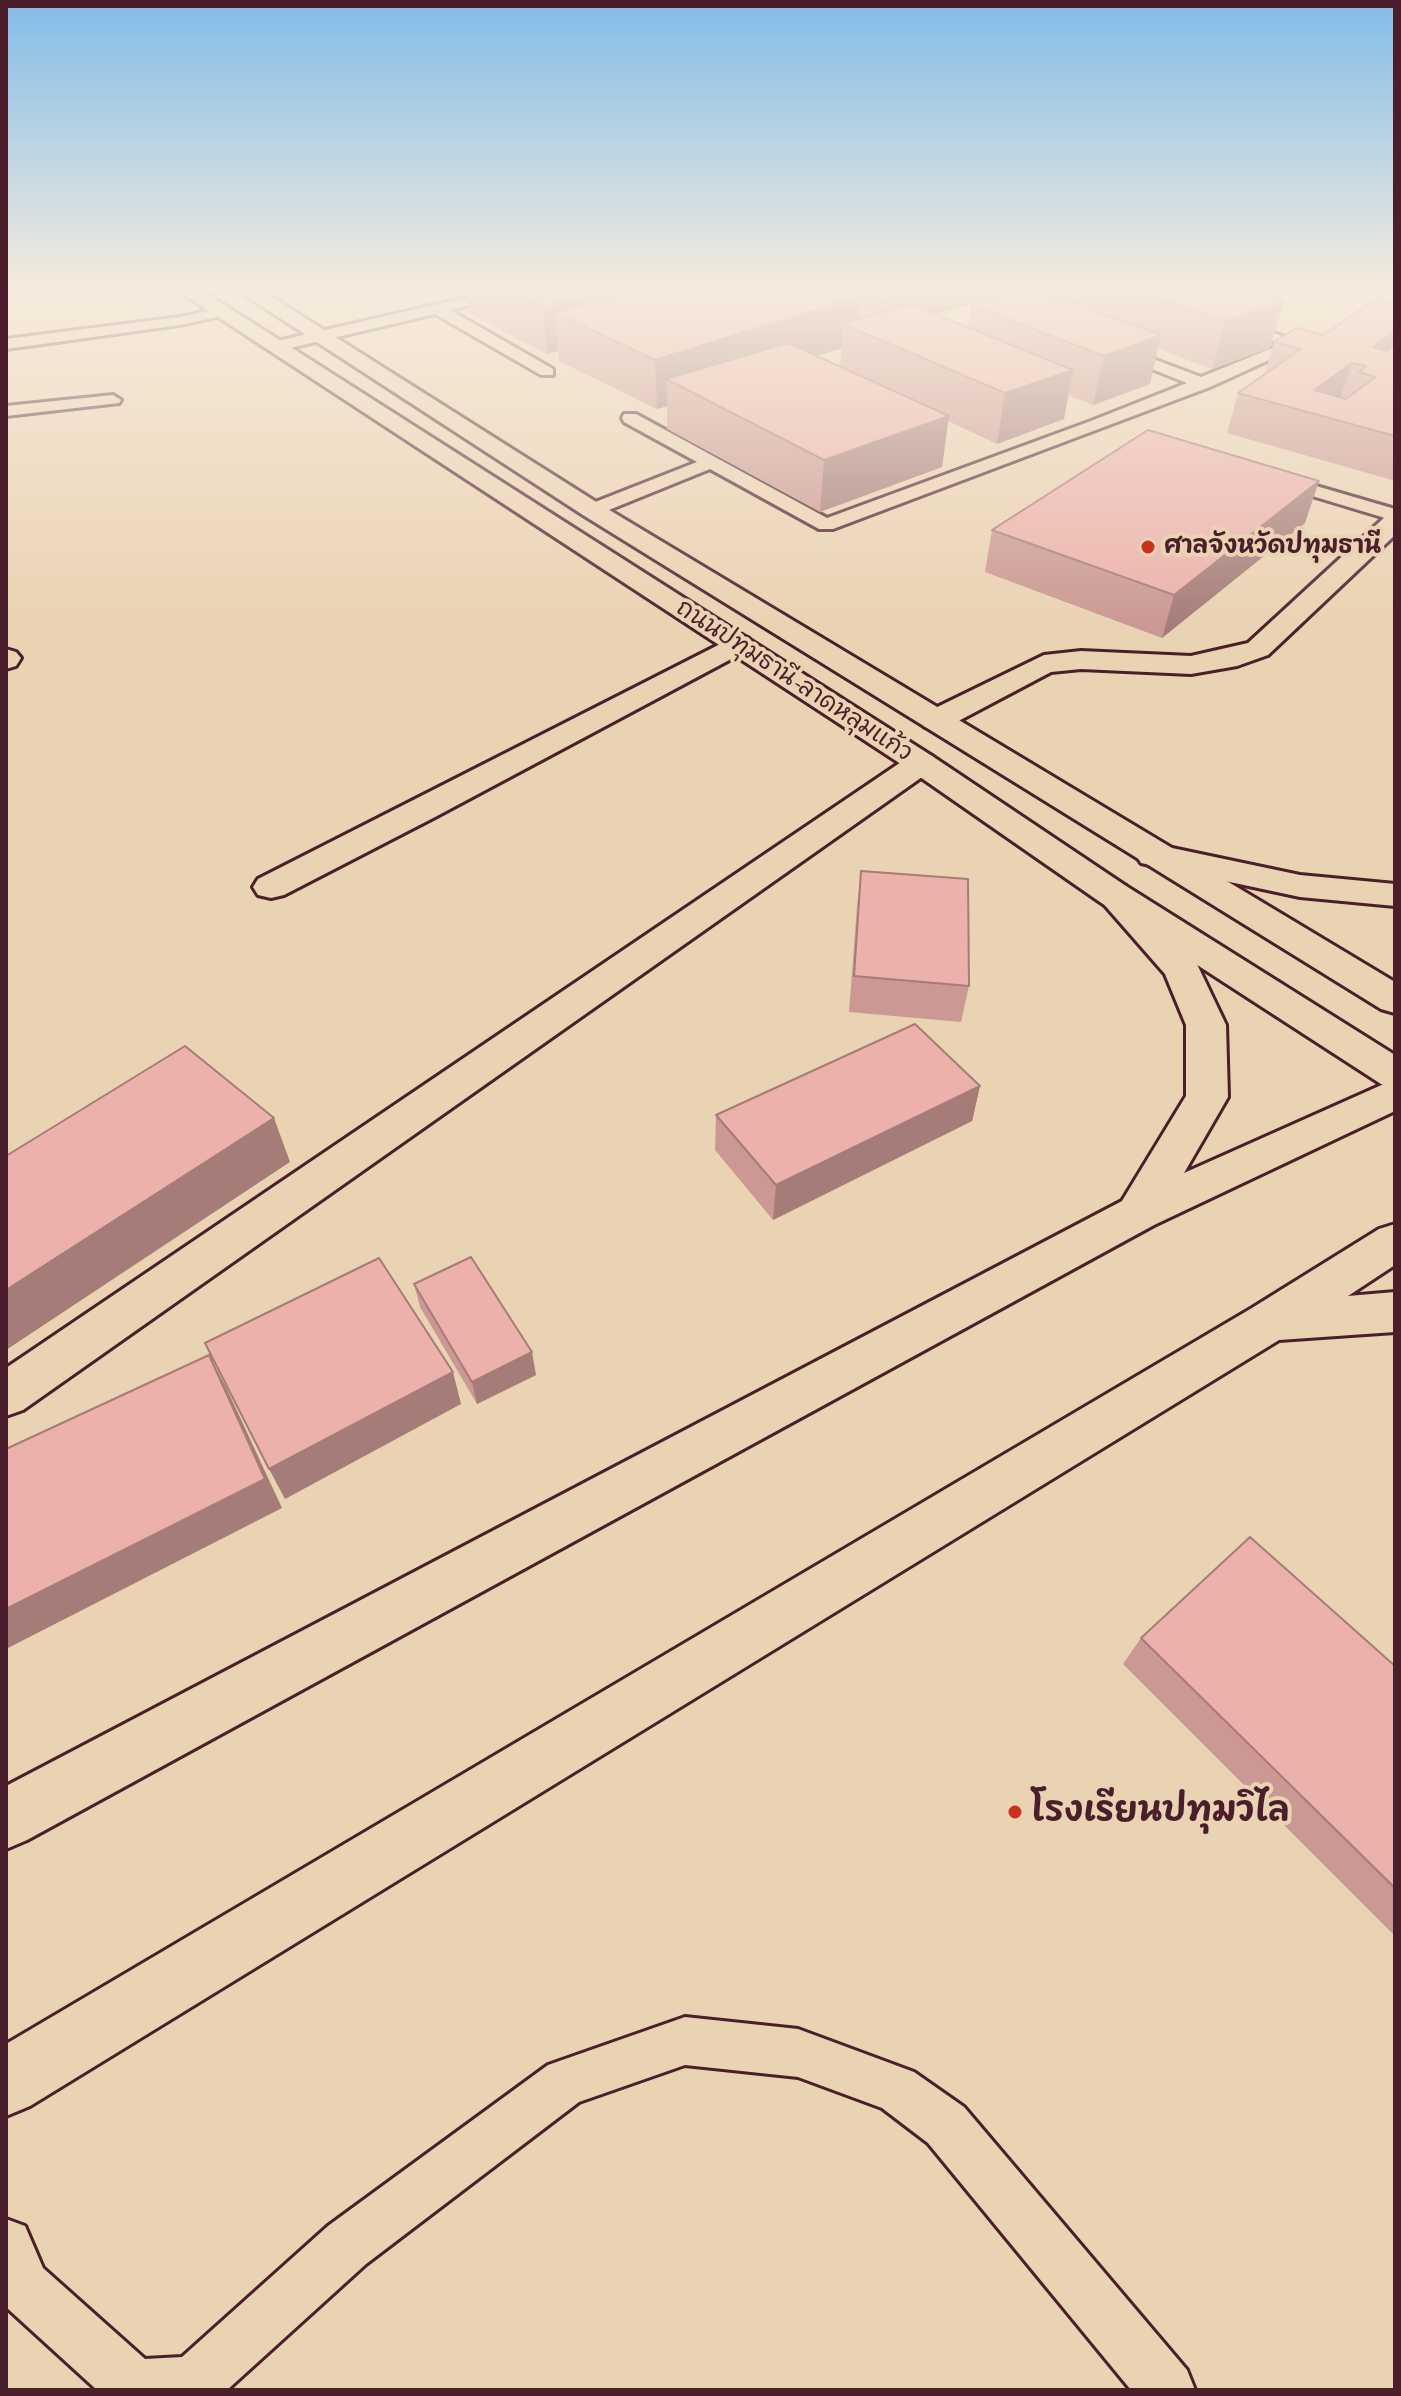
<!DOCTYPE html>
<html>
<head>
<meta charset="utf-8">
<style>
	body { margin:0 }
	#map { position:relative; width:1401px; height:2396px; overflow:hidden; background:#ead3b3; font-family:Caveat,sans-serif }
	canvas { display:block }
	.frame { position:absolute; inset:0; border:8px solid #4a1f2b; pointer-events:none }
</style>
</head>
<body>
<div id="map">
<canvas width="1401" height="2396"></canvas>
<div class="frame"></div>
</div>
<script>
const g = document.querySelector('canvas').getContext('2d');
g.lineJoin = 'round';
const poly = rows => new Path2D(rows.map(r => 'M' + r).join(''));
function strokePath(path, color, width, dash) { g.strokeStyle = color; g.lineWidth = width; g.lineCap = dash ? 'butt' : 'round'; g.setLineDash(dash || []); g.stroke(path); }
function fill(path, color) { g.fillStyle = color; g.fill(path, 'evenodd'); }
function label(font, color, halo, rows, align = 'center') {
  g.font = font + ' Caveat,"Playpen Sans Thai",sans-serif'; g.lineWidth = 8; g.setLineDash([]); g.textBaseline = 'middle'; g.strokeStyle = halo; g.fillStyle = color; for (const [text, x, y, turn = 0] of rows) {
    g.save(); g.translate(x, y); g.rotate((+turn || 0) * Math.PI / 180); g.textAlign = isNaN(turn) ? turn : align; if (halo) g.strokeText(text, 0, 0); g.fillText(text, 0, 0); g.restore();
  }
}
const service = poly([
	[491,292,518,292,450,310,553,369,553,375,541,375,435,314,273,352,265,347,273,342,491,292],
	[220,308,227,312,225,315,180,325,6,349,6,339,180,317,220,308],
	[1233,318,1304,344,1210,387,833,529,819,529,710,469,599,514,592,516,583,510,585,506,697,462,624,422,622,418,624,414,636,414,827,518,1091,421,1187,383,1109,352,1109,346,1119,346,1201,377,1282,344,1228,325,1226,322,1233,318],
	[113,395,121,400,119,403,6,416,6,406,113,395],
	[1275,474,1395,509,1395,521,1269,483,1266,479,1275,474],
	[685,2017,798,2029,914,2072,964,2107,1187,2370,1195,2390,1131,2390,928,2143,882,2108,798,2077,685,2065,579,2102,366,2264,227,2390,97,2390,6,2307,6,2219,25,2226,43,2268,145,2359,182,2357,328,2226,548,2065,685,2017]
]);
const minor = poly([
	[1395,513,1395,535,1268,655,1237,666,1191,674,1081,669,1051,672,947,727,936,729,925,727,920,720,925,713,1044,655,1081,651,1191,656,1248,643,1386,516,1395,513],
	[738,635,748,638,753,644,748,650,435,817,284,895,271,898,258,895,253,887,258,879,738,635],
	[6,649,16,652,21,658,16,666,6,669,6,649],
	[921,753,932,756,937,763,932,770,23,1410,6,1416,6,1368,910,756,921,753]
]);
const secondary = poly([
	[180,292,204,292,932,756,1126,886,1395,1055,1395,1089,1381,1084,1100,902,910,770,180,292],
	[240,292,264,292,601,505,1395,982,1395,1013,1381,1009,583,515,240,292]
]);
const primary = poly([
	[1153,844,1300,875,1395,884,1395,906,1300,897,1141,863,1136,855,1141,847,1153,844],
	[1113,883,1126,886,1195,960,1226,1025,1228,1097,1184,1173,1395,1079,1395,1111,1154,1225,27,1840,6,1849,6,1786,1122,1201,1186,1096,1186,1025,1165,974,1095,894,1100,886,1113,883],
	[1395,1224,1395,1265,1348,1296,1395,1292,1395,1332,1279,1340,30,2106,6,2116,6,2044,1252,1308,1379,1229,1395,1224]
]);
strokePath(service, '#4a1f2b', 6);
strokePath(minor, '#4a1f2b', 6);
strokePath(secondary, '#4a1f2b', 6);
strokePath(primary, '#4a1f2b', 6);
fill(service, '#ead3b3');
fill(minor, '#ead3b3');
fill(secondary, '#ead3b3');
fill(primary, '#ead3b3');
fill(poly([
	[467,292,990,292,989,298,936,314,968,327,971,305,1000,296,991,292,1260,292,1270,348,1212,369,1158,349,1150,384,1093,405,1068,395,1064,419,997,444,948,421,942,467,820,512,667,429,667,406,657,409,559,361,558,351,547,354,469,313],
	[842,348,840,367,817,356],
	[1395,302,1395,477,1392,480,1227,433,1238,393,1264,375,1274,342,1323,335],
	[1305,523,1162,638,985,572,992,530],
	[861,871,969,986,961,1022,849,1012,857,907],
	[980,1086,972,1121,773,1220,715,1150,716,1115],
	[414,1284,536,1375,477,1404,420,1307],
	[1141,1638,1395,1666,1395,1936,1123,1664]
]), '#cb9893');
fill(poly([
	[600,292,754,292,556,313,558,351,547,354,543,307],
	[902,292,990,292,989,298,914,321,878,338,882,299],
	[860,296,857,329,843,324,842,348,698,395,666,379,667,406,657,409,655,360],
	[1284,301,1270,348,1212,369,1225,321],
	[1395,331,1395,359,1373,347],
	[1161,335,1150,384,1093,405,1104,356],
	[1352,363,1339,401,1314,390],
	[1073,370,1064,419,997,444,1005,393],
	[949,416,942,467,820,512,824,460],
	[1319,481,1305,523,1162,638,1174,595],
	[980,1086,972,1121,773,1220,776,1185],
	[274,1118,290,1162,6,1350,6,1290],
	[532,1352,536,1375,477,1404,472,1382],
	[209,1355,226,1387,282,1508,6,1649,6,1609],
	[453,1372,461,1404,285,1499,269,1469]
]), '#a57c78');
const building = poly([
	[514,292,600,292,543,307,514,292],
	[630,292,849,292,860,296,655,360,556,313,630,292],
	[864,292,905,292,882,299,864,292],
	[1011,292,1042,292,1161,335,1104,356,971,305,1011,292],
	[1142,292,1260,292,1284,301,1225,321,1142,292],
	[1377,298,1395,302,1395,331,1373,347,1387,351,1395,345,1395,436,1238,393,1301,349,1274,342,1296,328,1323,335,1377,298],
	[1352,363,1366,366,1359,372,1376,377,1346,399,1314,390,1352,363],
	[910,304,1073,370,1005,393,843,324,910,304],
	[788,343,949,416,824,460,666,379,788,343],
	[1148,430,1319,481,1174,595,992,530,1148,430],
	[861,871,968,879,969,986,854,976,861,871],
	[915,1024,980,1086,776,1185,716,1115,915,1024],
	[185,1046,274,1118,6,1290,6,1156,185,1046],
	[471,1257,532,1352,472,1382,414,1284,471,1257],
	[379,1258,453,1372,269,1469,205,1343,379,1258],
	[209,1355,265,1479,6,1609,6,1449,209,1355],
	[1250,1537,1395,1666,1395,1888,1141,1638,1250,1537]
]);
fill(building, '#ecb1ab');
strokePath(building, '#a57c78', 2);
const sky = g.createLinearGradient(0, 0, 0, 628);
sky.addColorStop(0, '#82bce9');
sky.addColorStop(0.46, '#f6ebdd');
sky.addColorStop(1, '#f6ebdd00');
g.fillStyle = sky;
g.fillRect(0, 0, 1401, 628);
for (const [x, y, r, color] of [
	[1148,547,8,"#c8321e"],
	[1015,1812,8,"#c8321e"]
]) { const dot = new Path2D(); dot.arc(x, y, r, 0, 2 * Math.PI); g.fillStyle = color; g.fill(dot); strokePath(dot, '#ead3b3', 3); }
label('bold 24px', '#4a1f2b', '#ead3b3', [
	["ศาลจังหวัดปทุมธานี",1164,547]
], 'left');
label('24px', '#4a1f2b', '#ead3b3', [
	["ถนนปทุมธานี-ลาดหลุมแก้ว",794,681,33]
]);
label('bold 34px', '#4a1f2b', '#ead3b3', [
	["โรงเรียนปทุมวิไล",1031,1812]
], 'left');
</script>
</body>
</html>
